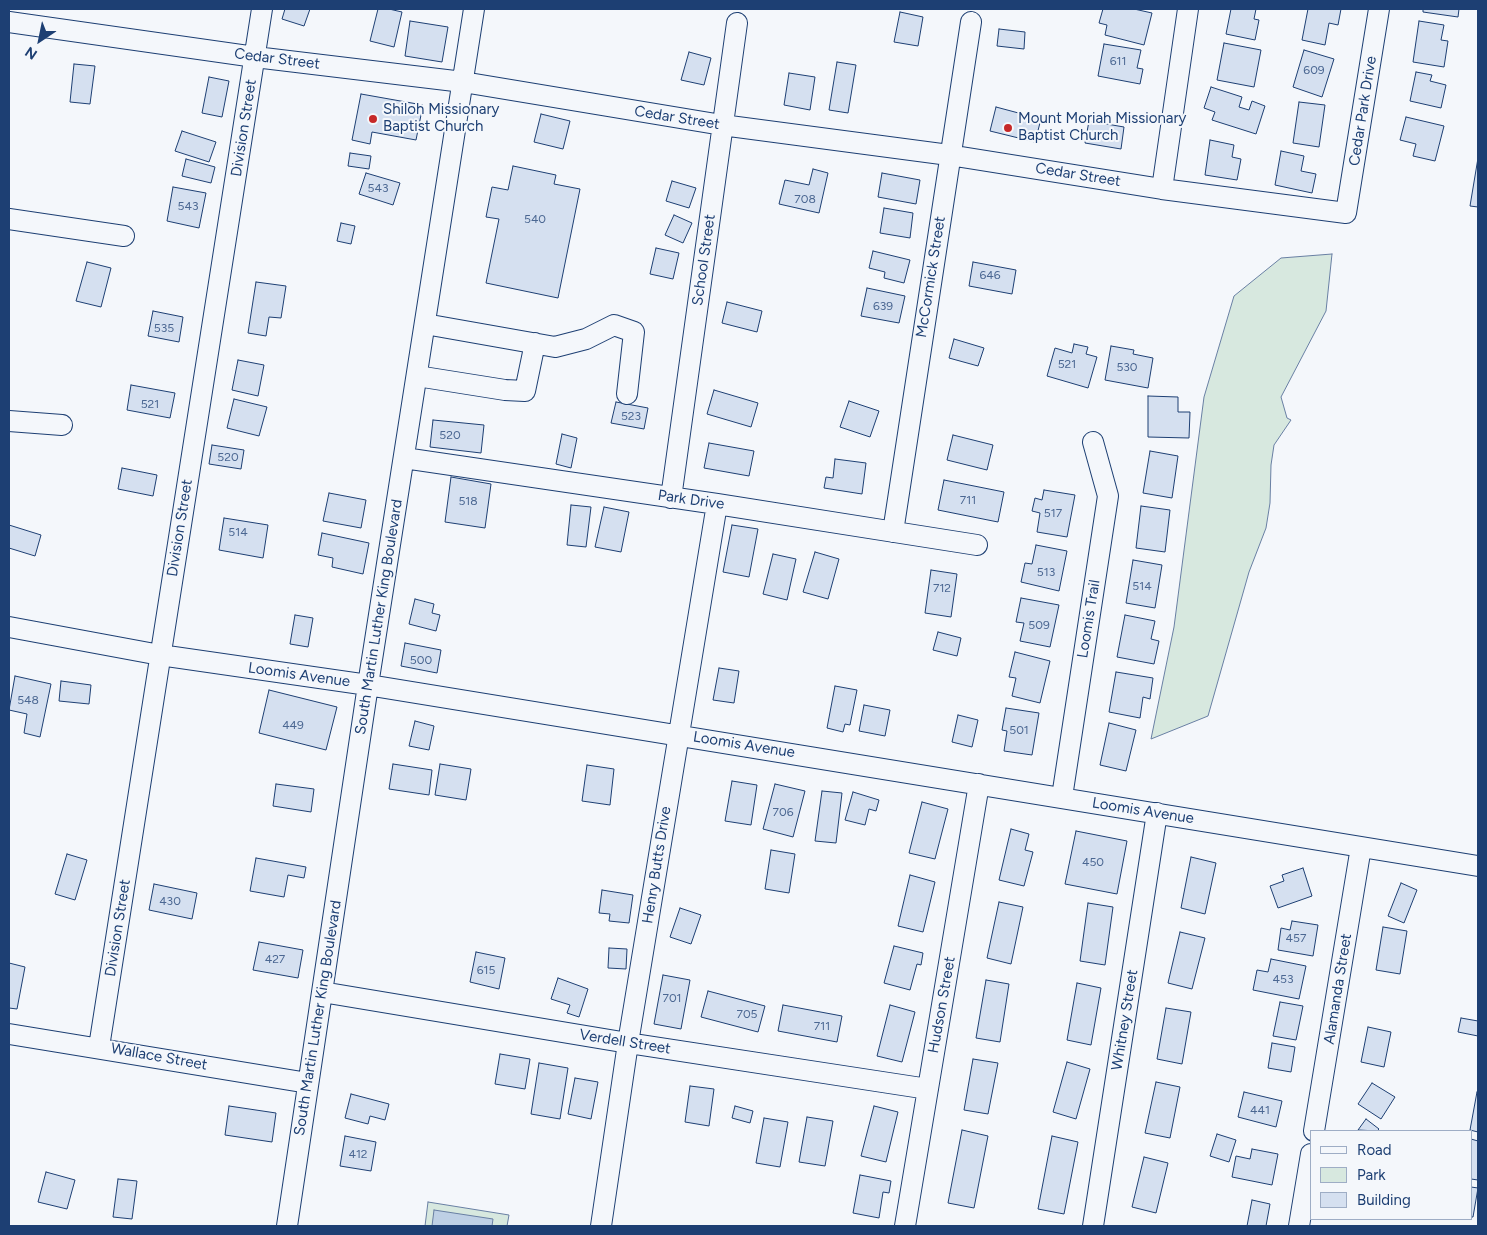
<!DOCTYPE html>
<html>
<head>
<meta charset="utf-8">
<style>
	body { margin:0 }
	#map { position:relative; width:1487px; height:1235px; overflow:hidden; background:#f4f7fb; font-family:Figtree,sans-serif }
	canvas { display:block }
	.frame { position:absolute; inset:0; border:10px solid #1d3f73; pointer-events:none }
	.legend { position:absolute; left:1310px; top:1130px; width:162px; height:90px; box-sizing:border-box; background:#f4f7fb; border:1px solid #9eadc5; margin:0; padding:6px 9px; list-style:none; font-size:15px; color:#1d3f73 }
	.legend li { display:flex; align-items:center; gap:10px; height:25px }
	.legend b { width:25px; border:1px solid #9eadc5 }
	.north { position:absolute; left:15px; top:15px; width:50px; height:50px; -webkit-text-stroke:4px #f4f7fb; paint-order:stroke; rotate:214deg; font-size:14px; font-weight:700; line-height:20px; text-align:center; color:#1d3f73 }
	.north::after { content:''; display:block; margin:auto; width:18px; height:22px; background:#1d3f73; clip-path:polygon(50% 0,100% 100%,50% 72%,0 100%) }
</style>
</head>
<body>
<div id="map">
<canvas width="1487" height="1235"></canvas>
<div class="frame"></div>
<ul class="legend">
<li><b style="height:6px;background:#f4f7fb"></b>Road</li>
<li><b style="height:14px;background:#d7e8df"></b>Park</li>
<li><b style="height:14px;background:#d5e0f0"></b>Building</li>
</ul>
<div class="north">N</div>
</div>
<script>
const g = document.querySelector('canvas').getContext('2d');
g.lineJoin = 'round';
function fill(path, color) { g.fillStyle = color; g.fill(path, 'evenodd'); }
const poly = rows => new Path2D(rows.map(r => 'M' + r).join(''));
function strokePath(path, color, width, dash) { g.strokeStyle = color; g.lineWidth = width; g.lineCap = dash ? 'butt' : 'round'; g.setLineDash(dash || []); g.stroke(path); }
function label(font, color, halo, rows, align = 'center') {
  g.font = font + ' Figtree,sans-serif'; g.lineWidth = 4; g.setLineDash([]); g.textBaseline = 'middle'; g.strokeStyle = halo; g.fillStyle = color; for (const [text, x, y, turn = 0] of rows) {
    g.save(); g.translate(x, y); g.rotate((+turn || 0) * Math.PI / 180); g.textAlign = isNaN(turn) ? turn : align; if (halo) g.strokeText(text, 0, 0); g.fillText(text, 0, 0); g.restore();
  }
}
const green = poly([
	[1332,254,1326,311,1281,397,1287,418,1291,420,1274,445,1271,465,1270,503,1266,528,1249,572,1208,716,1151,739,1174,627,1204,397,1234,296,1281,258,1332,254],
	[428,1202,509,1215,507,1226,425,1226,428,1202]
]);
fill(green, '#d7e8df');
strokePath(green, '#687fa3', 1);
const water = poly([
	[434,1210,493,1219,492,1226,432,1226,434,1210]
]);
fill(water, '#bed0e5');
strokePath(water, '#687fa3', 1);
const building = poly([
	[285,9,310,9,304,26,282,19,285,9],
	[378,9,389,9,402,12,394,47,370,41,378,9],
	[1103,9,1134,9,1152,13,1144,45,1105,35,1107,25,1099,23,1103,9],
	[1231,9,1256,9,1254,19,1259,20,1255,40,1226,34,1231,9],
	[1308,9,1341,9,1338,25,1329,23,1325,45,1302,40,1308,9],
	[1423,9,1459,9,1458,17,1423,12,1423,9],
	[900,12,923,17,918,46,894,42,900,12],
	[410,21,448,27,442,62,405,56,410,21],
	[1419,21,1444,25,1441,40,1448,41,1444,67,1413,62,1419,21],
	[999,29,1025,32,1024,49,997,46,999,29],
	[1224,43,1261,50,1254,87,1217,80,1224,43],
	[1104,44,1141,50,1137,68,1143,69,1140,84,1098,76,1104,44],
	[1304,50,1334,59,1322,97,1293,87,1304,50],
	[689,52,711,58,704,85,681,80,689,52],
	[837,62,856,65,848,113,829,110,837,62],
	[74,64,95,66,90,104,70,102,74,64],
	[1416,72,1432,75,1430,81,1446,85,1441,108,1410,101,1416,72],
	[789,73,815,77,810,110,784,105,789,73],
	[209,77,229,81,222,117,202,113,209,77],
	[1211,87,1242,97,1239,107,1249,110,1252,101,1265,106,1256,134,1212,120,1215,112,1204,108,1211,87],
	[361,94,423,105,416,140,372,132,370,144,352,140,361,94],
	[1299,102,1325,105,1319,147,1293,143,1299,102],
	[996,107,1041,119,1035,142,990,131,996,107],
	[541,114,570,121,563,149,534,142,541,114],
	[1406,117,1444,126,1435,161,1413,156,1416,144,1400,140,1406,117],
	[1089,121,1124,127,1121,149,1085,143,1089,121],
	[182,131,216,142,209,162,175,151,182,131],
	[1210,140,1234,145,1232,157,1241,159,1237,180,1205,175,1210,140],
	[1281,151,1304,156,1301,171,1316,174,1312,193,1275,185,1281,151],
	[350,153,371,156,369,169,348,166,350,153],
	[1478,158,1478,207,1470,206,1478,158],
	[186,159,215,167,211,183,182,176,186,159],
	[513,166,556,175,554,184,580,189,558,298,486,283,499,219,486,217,492,187,508,190,513,166],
	[813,169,828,173,819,213,779,204,785,180,809,185,813,169],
	[366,173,400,183,393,205,359,194,366,173],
	[882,173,920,180,916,204,878,197,882,173],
	[672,181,696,188,689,208,666,201,672,181],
	[173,187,206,193,199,228,167,221,173,187],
	[884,208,913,213,910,238,880,233,884,208],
	[674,215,692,223,683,243,665,235,674,215],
	[341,223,355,226,351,244,337,241,341,223],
	[656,248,679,253,673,279,650,274,656,248],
	[873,251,910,260,904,283,884,278,885,272,869,268,873,251],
	[87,262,111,268,101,307,76,301,87,262],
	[973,262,1016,270,1012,294,969,286,973,262],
	[256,282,286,286,281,318,269,317,266,336,248,333,256,282],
	[867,288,905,296,899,323,861,316,867,288],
	[727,302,762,311,757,332,722,323,727,302],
	[153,311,183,317,179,342,148,336,153,311],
	[954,339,984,348,978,366,949,358,954,339],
	[1074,344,1088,347,1086,354,1097,357,1088,388,1047,376,1055,348,1072,353,1074,344],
	[1111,346,1134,350,1133,354,1153,358,1148,388,1105,380,1111,346],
	[238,360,264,365,258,396,232,390,238,360],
	[131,385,175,393,170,418,127,410,131,385],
	[714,390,758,403,751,427,707,414,714,390],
	[1148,396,1178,397,1178,412,1190,412,1189,438,1148,437,1148,396],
	[234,399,267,407,259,436,227,428,234,399],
	[849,401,879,411,870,437,840,427,849,401],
	[616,402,648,408,644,429,611,423,616,402],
	[433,420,484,425,481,453,430,447,433,420],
	[562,434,577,438,571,468,556,464,562,434],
	[953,435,993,445,987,470,947,460,953,435],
	[709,443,754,451,749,476,704,468,709,443],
	[212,445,244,450,241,469,209,464,212,445],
	[1150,451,1178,456,1172,498,1143,493,1150,451],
	[835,459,866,463,862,494,824,488,826,477,833,478,835,459],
	[122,468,157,475,153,496,118,489,122,468],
	[451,477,491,484,485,528,445,522,451,477],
	[944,480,1004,492,998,522,938,510,944,480],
	[1044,490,1075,495,1067,537,1037,532,1040,513,1032,511,1035,498,1042,500,1044,490],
	[329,493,366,500,361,528,323,521,329,493],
	[571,505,591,507,586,547,567,545,571,505],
	[1141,506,1170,510,1165,552,1136,548,1141,506],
	[604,507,629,512,621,552,595,547,604,507],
	[224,518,268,525,263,558,219,550,224,518],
	[9,525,41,535,35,556,9,548,9,525],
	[732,525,758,529,749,577,723,572,732,525],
	[322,533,369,543,363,574,332,567,333,558,318,555,322,533],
	[1036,545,1067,551,1059,591,1021,582,1025,563,1032,564,1036,545],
	[815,552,839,559,828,599,803,592,815,552],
	[773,554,796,559,787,600,763,594,773,554],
	[1133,560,1162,565,1155,608,1126,603,1133,560],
	[931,570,957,574,951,617,925,613,931,570],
	[1021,598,1059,605,1050,647,1020,641,1024,623,1016,622,1021,598],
	[415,599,434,604,432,613,440,615,436,631,409,624,415,599],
	[295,615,313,618,308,647,290,644,295,615],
	[1125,615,1155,621,1151,639,1159,641,1154,664,1117,657,1125,615],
	[938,632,961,638,957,656,933,650,938,632],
	[405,643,441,650,437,673,401,666,405,643],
	[1015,652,1050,661,1040,703,1012,696,1016,678,1009,677,1015,652],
	[719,668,739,671,734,703,713,700,719,668],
	[1116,672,1153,678,1150,699,1143,697,1140,718,1109,712,1116,672],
	[15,676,51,684,40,737,24,733,27,714,9,710,15,676],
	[61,681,91,685,89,704,59,701,61,681],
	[835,686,857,690,850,725,845,724,843,732,827,728,835,686],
	[269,690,337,707,326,750,259,733,269,690],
	[864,705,890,710,885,736,859,731,864,705],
	[1006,708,1039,713,1032,755,1004,751,1007,731,1002,730,1006,708],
	[958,715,978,720,972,747,952,742,958,715],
	[415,721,434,726,429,750,409,746,415,721],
	[1109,723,1136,730,1126,771,1100,765,1109,723],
	[393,764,432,770,429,795,389,789,393,764],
	[440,764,471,769,466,800,435,795,440,764],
	[587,765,614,769,610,805,582,801,587,765],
	[732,781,757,785,751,825,725,821,732,781],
	[276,784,314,789,311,812,273,806,276,784],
	[775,784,805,791,793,837,763,829,775,784],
	[822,791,842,793,836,843,815,841,822,791],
	[853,792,879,800,876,811,869,809,865,825,845,820,853,792],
	[922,802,948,809,935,859,909,853,922,802],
	[1011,829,1029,834,1025,850,1033,852,1024,886,999,880,1011,829],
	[1076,831,1127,841,1117,894,1065,884,1076,831],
	[771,850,795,854,789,893,765,889,771,850],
	[67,854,87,860,75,900,55,894,67,854],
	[1191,857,1216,863,1205,914,1181,908,1191,857],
	[256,858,306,867,304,878,288,875,284,897,250,891,256,858],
	[1303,868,1312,896,1278,908,1270,886,1284,881,1282,875,1303,868],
	[910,875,935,882,923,932,898,926,910,875],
	[1401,883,1417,890,1404,923,1388,916,1401,883],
	[154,884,197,893,192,919,149,910,154,884],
	[602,890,633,895,629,923,609,921,610,914,599,913,602,890],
	[999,902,1023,907,1011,964,987,958,999,902],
	[1088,903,1113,907,1105,965,1080,961,1088,903],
	[680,908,701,915,691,944,670,937,680,908],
	[1292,921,1318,925,1313,956,1278,950,1281,928,1290,930,1292,921],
	[1383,927,1407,931,1400,974,1376,970,1383,927],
	[1180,932,1205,938,1192,989,1168,983,1180,932],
	[259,942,303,950,298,978,253,970,259,942],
	[894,946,923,953,921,965,917,964,910,990,884,983,894,946],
	[609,948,627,949,626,969,608,968,609,948],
	[476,952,505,958,499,989,470,982,476,952],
	[1271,959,1306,966,1299,999,1253,990,1257,970,1268,972,1271,959],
	[9,963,25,967,17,1009,9,1008,9,963],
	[663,975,690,980,681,1029,654,1024,663,975],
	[558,978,588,989,579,1017,567,1013,570,1005,551,999,558,978],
	[986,980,1009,984,1000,1042,976,1038,986,980],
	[1077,983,1101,988,1091,1045,1067,1040,1077,983],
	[708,991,765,1006,758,1032,701,1017,708,991],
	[1280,1002,1303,1006,1296,1040,1273,1036,1280,1002],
	[783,1005,842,1016,837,1042,778,1031,783,1005],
	[890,1005,915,1012,902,1062,877,1056,890,1005],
	[1166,1008,1191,1012,1182,1064,1157,1059,1166,1008],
	[1461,1018,1478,1021,1478,1036,1458,1032,1461,1018],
	[1368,1027,1391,1032,1384,1067,1361,1062,1368,1027],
	[1272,1043,1295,1047,1291,1072,1268,1068,1272,1043],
	[500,1054,530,1059,525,1089,495,1084,500,1054],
	[973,1059,998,1063,988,1114,964,1110,973,1059],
	[1067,1062,1090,1069,1076,1119,1053,1112,1067,1062],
	[539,1063,568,1068,560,1119,531,1114,539,1063],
	[575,1078,598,1082,591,1119,568,1114,575,1078],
	[1156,1082,1180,1087,1170,1138,1145,1133,1156,1082],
	[1372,1083,1395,1097,1381,1119,1358,1104,1372,1083],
	[690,1086,714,1089,709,1126,685,1122,690,1086],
	[1244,1092,1282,1101,1276,1127,1238,1117,1244,1092],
	[1477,1092,1478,1092,1478,1132,1470,1130,1477,1092],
	[351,1094,389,1104,385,1120,370,1116,368,1124,345,1118,351,1094],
	[229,1106,276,1113,272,1142,225,1135,229,1106],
	[735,1106,753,1111,750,1123,732,1118,735,1106],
	[874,1106,898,1112,886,1162,861,1156,874,1106],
	[807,1117,833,1121,825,1166,799,1162,807,1117],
	[764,1118,788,1122,780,1167,756,1163,764,1118],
	[1366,1119,1379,1129,1377,1131,1358,1130,1366,1119],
	[962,1130,988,1136,974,1208,948,1203,962,1130],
	[1217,1134,1236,1140,1229,1162,1210,1156,1217,1134],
	[345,1136,376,1142,371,1171,340,1166,345,1136],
	[1052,1136,1078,1142,1064,1214,1038,1209,1052,1136],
	[1471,1139,1478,1141,1478,1180,1471,1179,1471,1139],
	[1252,1149,1278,1154,1272,1185,1232,1177,1236,1156,1250,1159,1252,1149],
	[1144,1157,1168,1163,1156,1213,1132,1207,1144,1157],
	[46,1172,75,1180,67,1209,38,1202,46,1172],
	[860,1175,891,1181,889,1193,883,1192,879,1218,853,1213,860,1175],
	[118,1179,137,1181,132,1219,113,1217,118,1179],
	[1471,1187,1478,1188,1473,1217,1471,1217,1471,1187],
	[1252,1200,1270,1204,1266,1226,1247,1226,1252,1200]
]);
fill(building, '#d5e0f0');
strokePath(building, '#1d3f73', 1);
const minor = poly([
	[9,22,255,57,463,82,722,125,949,155,1162,189,1346,213,1379,9],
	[1162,189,1188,9],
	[9,219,124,236],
	[425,324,555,347,586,339,614,325,634,332,627,394],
	[417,376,505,390,525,391,535,343],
	[9,421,62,425],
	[404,458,717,504,977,545],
	[671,498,737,23],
	[893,532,971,22],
	[9,627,160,655,368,685,1478,866],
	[1062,797,1108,496,1093,442],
	[322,992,628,1043,928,1089],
	[9,1034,308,1083],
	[99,1047,262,9],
	[1314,1131,1361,847],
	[287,1226,368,685,474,9],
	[601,1226,628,1043,717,504],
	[905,1226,979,784],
	[1093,1226,1157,813],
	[1299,1226,1311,1154]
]);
strokePath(minor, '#1d3f73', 22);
strokePath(minor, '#f4f7fb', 20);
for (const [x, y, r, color] of [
	[373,119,5,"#c62828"],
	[1008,128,5,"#c62828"]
]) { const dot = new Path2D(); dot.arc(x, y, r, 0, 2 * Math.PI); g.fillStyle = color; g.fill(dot); strokePath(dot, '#f4f7fb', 2); }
label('12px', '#4b6792', null, [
	["611",1118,61],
	["609",1314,70],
	["543",378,188],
	["708",805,199],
	["543",188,206],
	["540",535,219],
	["646",990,275],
	["639",883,306],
	["535",164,328],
	["521",1067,364],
	["530",1127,367],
	["521",150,404],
	["523",631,416],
	["520",450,435],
	["520",228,457],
	["711",968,500],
	["518",468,501],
	["517",1053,513],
	["514",238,532],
	["513",1046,572],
	["514",1142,586],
	["712",942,588],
	["509",1039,625],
	["500",421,660],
	["548",28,700],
	["449",293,725],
	["501",1019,730],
	["706",783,812],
	["450",1093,862],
	["430",170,901],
	["457",1296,938],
	["427",275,959],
	["615",486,970],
	["453",1283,979],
	["701",672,998],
	["705",747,1014],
	["711",822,1026],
	["441",1260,1110],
	["412",358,1154]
]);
label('15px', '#1d3f73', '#f4f7fb', [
	["Cedar Street",277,59,7],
	["Cedar Park Drive",1363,111,-81],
	["Cedar Street",677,118,9],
	["Division Street",244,128,-81],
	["Cedar Street",1078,175,9],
	["School Street",704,260,-82],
	["McCormick Street",931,277,-81],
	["Park Drive",691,500,8],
	["Division Street",180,528,-81],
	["South Martin Luther King Boulevard",379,617,-81],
	["Loomis Trail",1089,619,-81],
	["Loomis Avenue",299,675,8],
	["Loomis Avenue",744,745,9],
	["Loomis Avenue",1143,811,9],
	["Henry Butts Drive",657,865,-81],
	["Division Street",118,928,-81],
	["Alamanda Street",1338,989,-81],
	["Hudson Street",942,1005,-80],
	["South Martin Luther King Boulevard",318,1018,-81],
	["Whitney Street",1125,1020,-81],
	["Verdell Street",625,1042,9],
	["Wallace Street",159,1057,10]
]);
label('15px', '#1d3f73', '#f4f7fb', [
	["Shiloh Missionary",383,110],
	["Baptist Church",383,127],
	["Mount Moriah Missionary",1018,119],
	["Baptist Church",1018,136]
], 'left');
</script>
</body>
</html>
